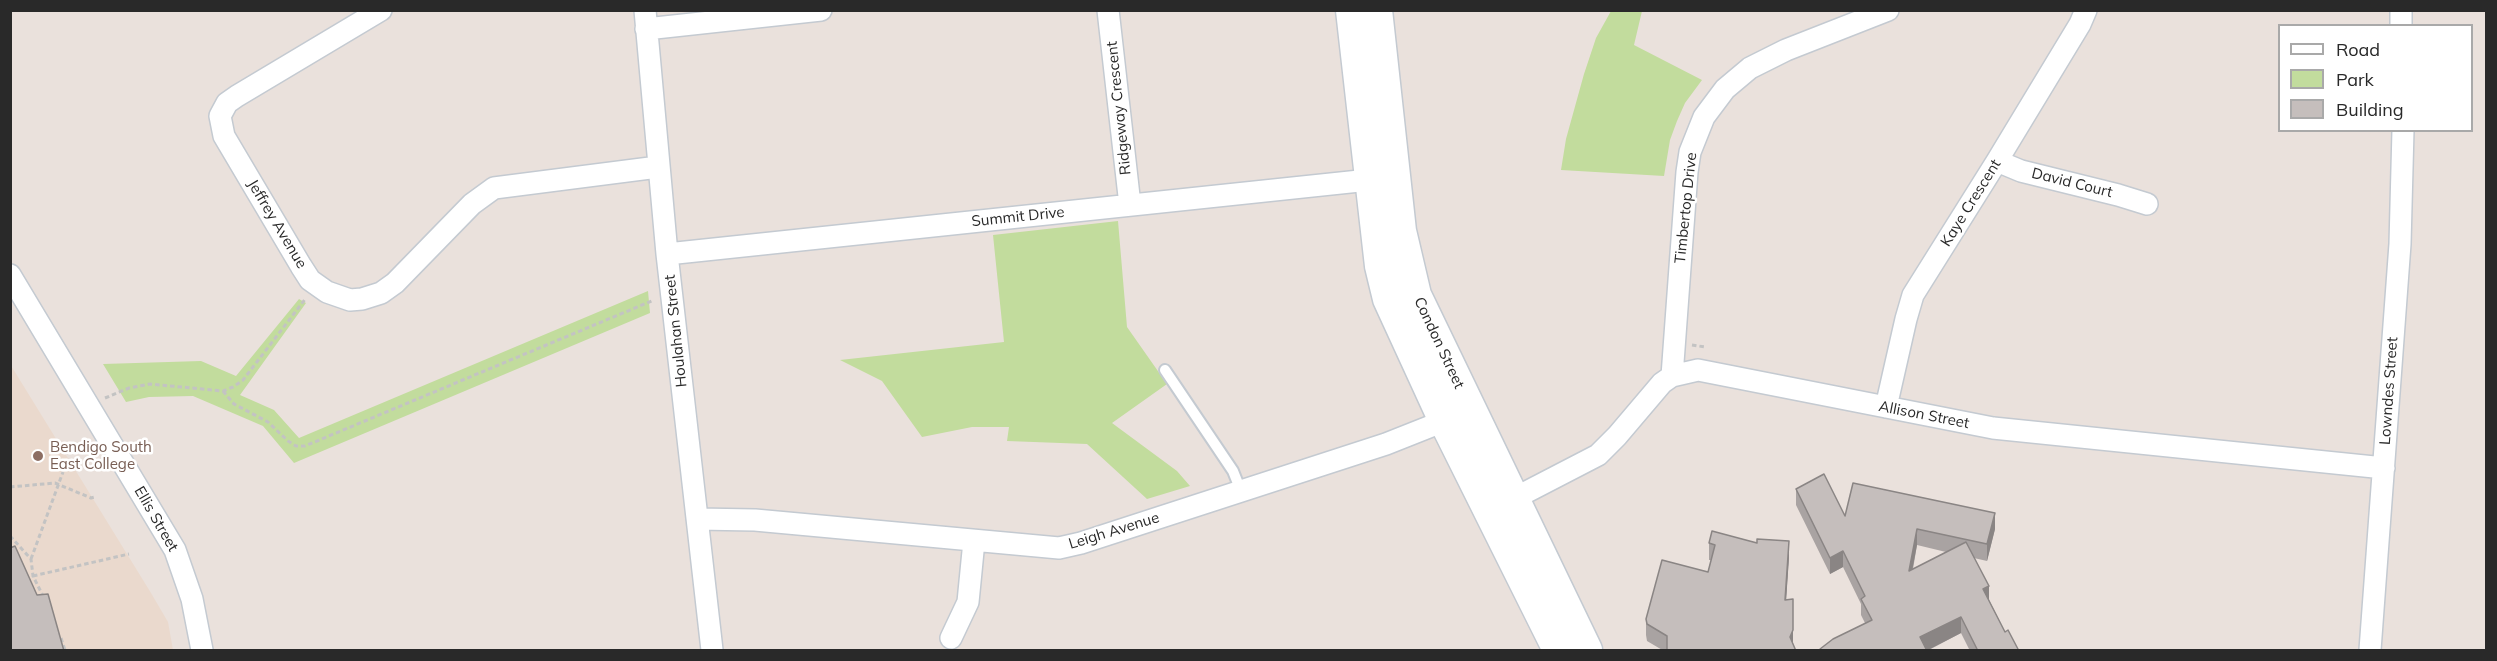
<!DOCTYPE html>
<html>
<head>
<meta charset="utf-8">
<style>
	body { margin:0 }
	#map { position:relative; width:2497px; height:661px; overflow:hidden; background:#eae1dc; font-family:Mulish,sans-serif }
	canvas { display:block }
	.frame { position:absolute; inset:0; border:12px solid #292929; pointer-events:none }
	.legend { position:absolute; left:2278px; top:24px; width:195px; height:108px; box-sizing:border-box; background:#fff; border:2px solid #a9a9a9; margin:0; padding:8px 10px; list-style:none; font-size:18px; color:#292929 }
	.legend li { display:flex; align-items:center; gap:12px; height:30px }
	.legend b { width:30px; border:2px solid #a9a9a9 }
</style>
</head>
<body>
<div id="map">
<canvas width="2497" height="661"></canvas>
<div class="frame"></div>
<ul class="legend">
<li><b style="height:8px;background:#fff"></b>Road</li>
<li><b style="height:16px;background:#c2dc9d"></b>Park</li>
<li><b style="height:16px;background:#c5bebc"></b>Building</li>
</ul>
</div>
<script>
const g = document.querySelector('canvas').getContext('2d');
g.lineJoin = 'round';
function fill(path, color) { g.fillStyle = color; g.fill(path, 'evenodd'); }
const poly = rows => new Path2D(rows.map(r => 'M' + r).join(''));
function strokePath(path, color, width, dash) { g.strokeStyle = color; g.lineWidth = width; g.lineCap = dash ? 'butt' : 'round'; g.setLineDash(dash || []); g.stroke(path); }
function label(font, color, halo, rows, align = 'center') {
  g.font = font + ' Mulish,sans-serif'; g.lineWidth = 5; g.setLineDash([]); g.textBaseline = 'middle'; g.strokeStyle = halo; g.fillStyle = color; for (const [text, x, y, turn = 0] of rows) {
    g.save(); g.translate(x, y); g.rotate((+turn || 0) * Math.PI / 180); g.textAlign = isNaN(turn) ? turn : align; if (halo) g.strokeText(text, 0, 0); g.fillText(text, 0, 0); g.restore();
  }
}
fill(poly([
	[10,364,151,593,168,622,173,650,11,650]
]), '#ead9cd');
fill(poly([
	[1611,11,1642,11,1634,45,1702,80,1685,103,1677,121,1670,140,1664,176,1561,170,1566,139,1584,74,1596,38],
	[1118,221,1127,327,1167,384,1112,423,1177,471,1190,486,1147,499,1087,444,1007,441,1009,427,972,427,922,437,882,381,840,360,1004,342,993,235],
	[648,291,650,313,294,463,263,426,193,396,149,397,126,402,103,364,201,361,236,376,299,299,306,303,240,395,274,410,299,438]
]), '#c2dc9d');
const service = poly([
	[1165,370,1233,471,1241,491]
]);
const minor = poly([
	[381,10,237,96,227,103,220,116,224,136,301,266,310,280,327,292,350,300,362,299,381,293,395,283,472,204,494,188,658,167],
	[645,10,667,254,712,650],
	[1108,10,1130,205],
	[2401,10,2401,26],
	[646,29,821,10],
	[1997,161,2021,171,2118,195,2147,204],
	[667,254,1369,180],
	[10,275,175,550,192,599,202,650],
	[1672,376,1687,172,1690,152,1704,117,1725,89,1750,68,1786,50,1888,10],
	[1886,407,1906,319,1913,295,1997,161,2080,24,2086,10],
	[1513,499,1598,455,1617,436,1662,383,1672,376,1698,370,1993,428,2384,468],
	[697,519,755,520,1059,548,1081,543,1386,444,1444,421],
	[951,638,968,602,974,541],
	[2370,650,2400,244,2403,130]
]);
const secondary = poly([
	[1351,10,1380,266,1388,299,1444,421,1558,650],
	[1377,10,1401,231,1416,295,1587,650]
]);
strokePath(service, '#c4cad1', 14);
strokePath(minor, '#c4cad1', 24);
strokePath(secondary, '#c4cad1', 33);
strokePath(poly([
	[1692,345,1705,347],
	[223,391,234,404,268,422,288,441,296,446,305,446,654,300],
	[105,398,129,388,150,384,223,391,233,387,243,380,306,298],
	[10,487,55,483,91,498,95,497],
	[10,536,31,559,33,576,43,596],
	[31,559,63,472],
	[33,576,129,554],
	[61,638,65,650]
]), '#c3c3c3', 3, [4.5, 3]);
strokePath(service, '#fff', 10);
strokePath(minor, '#fff', 21);
strokePath(secondary, '#fff', 30);
fill(poly([
	[1796,489,1845,516,1995,529,1987,561,1974,558,1989,600,2005,632,2019,651,1970,651,1961,633,1927,651,1820,651,1820,649,1865,623,1861,615,1861,604,1843,567,1830,574,1796,505],
	[1917,545,1946,552,1913,569],
	[1709,543,1789,557,1786,600,1793,644,1796,651,1664,651,1647,641,1646,635,1646,619,1708,572,1711,560,1709,560]
]), '#a9a3a2');
fill(poly([
	[1995,513,1995,529,1987,561,1987,544],
	[1917,529,1917,545,1909,587,1909,571],
	[1789,541,1789,557,1785,617,1785,600],
	[1843,551,1843,567,1830,574,1830,558],
	[1989,586,1989,602,1983,589],
	[1961,617,1961,633,1926,651,1920,637],
	[1793,630,1793,646,1790,637]
]), '#8a8584');
const building = poly([
	[1824,474,1845,516,1853,483,1995,513,1987,544,1917,529,1909,571,1966,542,1989,586,1983,589,2005,632,2008,630,2019,651,1978,651,1961,617,1920,637,1927,651,1821,651,1820,649,1833,639,1872,620,1861,599,1865,596,1843,551,1830,558,1796,489,1824,474],
	[1712,531,1757,543,1757,539,1789,541,1785,600,1793,599,1793,630,1790,637,1796,651,1667,651,1667,636,1647,624,1646,619,1662,560,1708,572,1715,545,1709,543,1712,531],
	[15,546,37,595,48,594,64,651,10,651,10,548,15,546]
]);
fill(building, '#c5bebc');
strokePath(building, '#8a8584', 1.5);
for (const [x, y, r, color] of [
	[38,456,6,"#8d6e63"]
]) { const dot = new Path2D(); dot.arc(x, y, r, 0, 2 * Math.PI); g.fillStyle = color; g.fill(dot); strokePath(dot, '#fff', 2); }
label('15px', '#292929', '#fff', [
	["Ridgeway Crescent",1119,108,-96],
	["David Court",2072,183,14],
	["Kaye Crescent",1971,203,-58],
	["Timbertop Drive",1686,208,-84],
	["Summit Drive",1018,217,-6],
	["Jeffrey Avenue",277,224,59],
	["Houlahan Street",676,331,-96],
	["Condon Street",1439,343,65],
	["Lowndes Street",2389,391,-86],
	["Allison Street",1924,415,11],
	["Ellis Street",156,519,60],
	["Leigh Avenue",1114,531,-17]
]);
label('15px', '#785e54', '#fff', [
	["Bendigo South",50,447],
	["East College",50,464]
], 'left');
</script>
</body>
</html>
